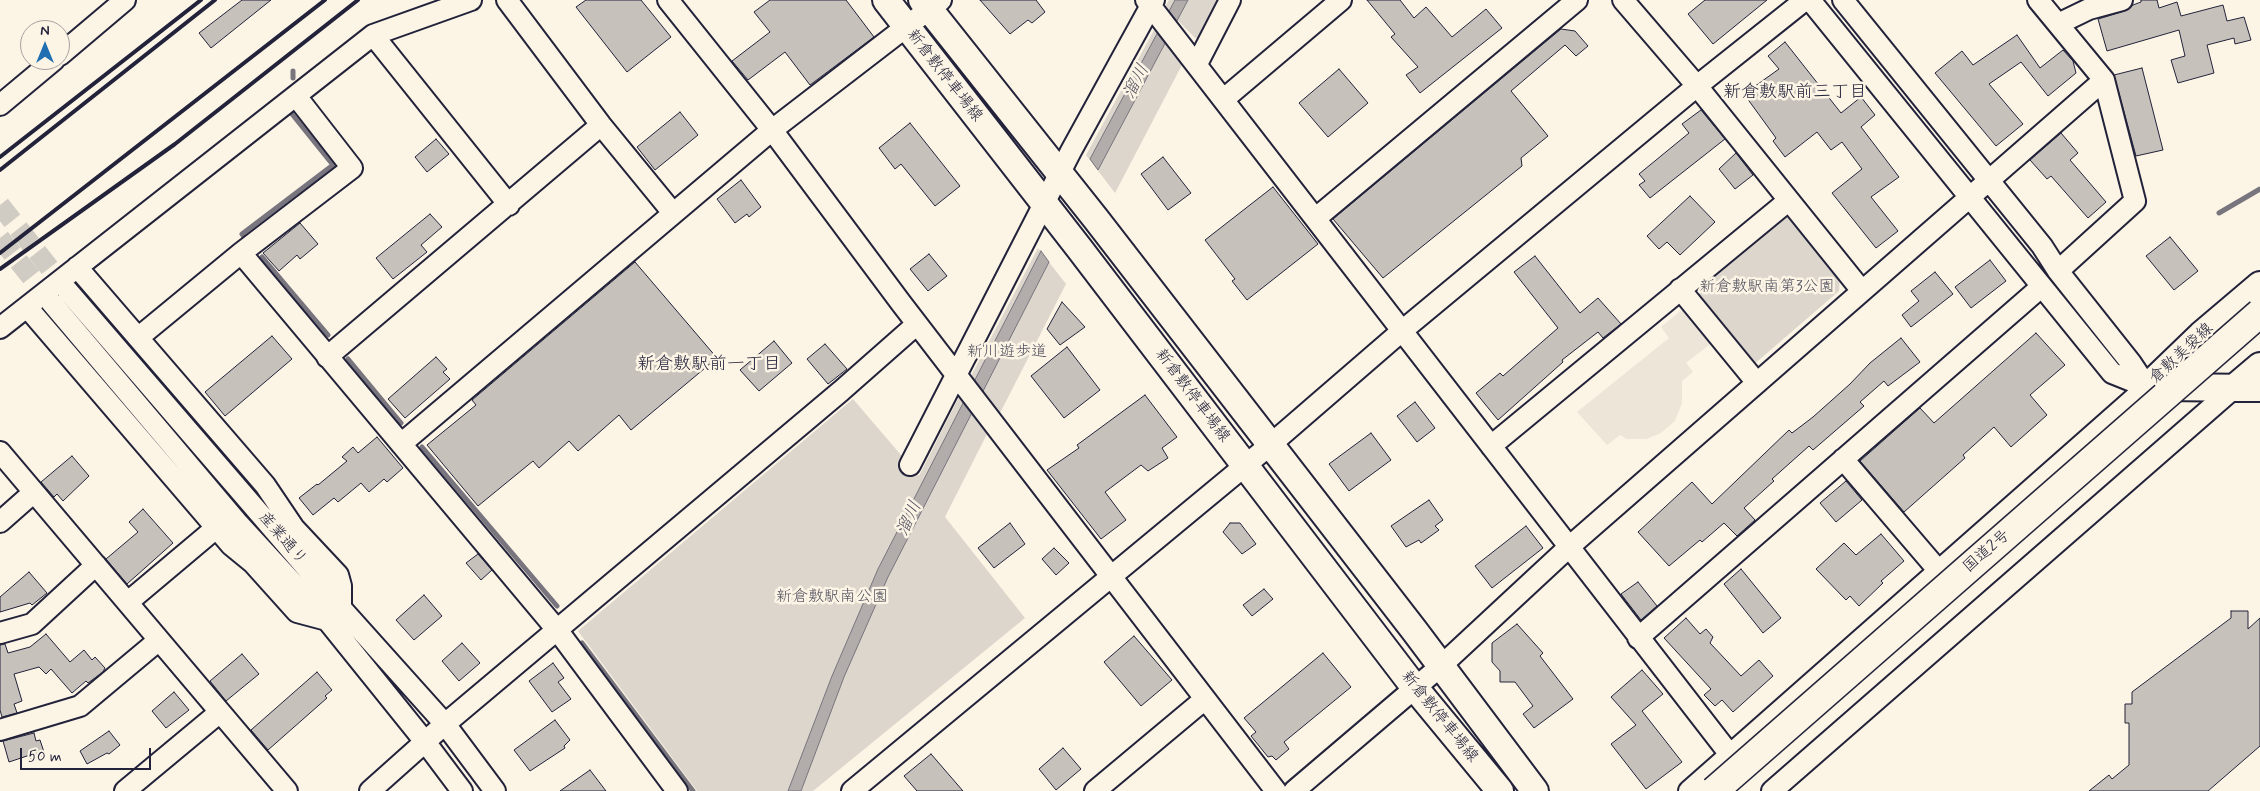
<!DOCTYPE html>
<html>
<head>
<meta charset="utf-8">
<style>
	body { margin:0 }
	#map { position:relative; width:2260px; height:791px; overflow:hidden; background:#fcf5e5; font-family:Mynerve,sans-serif }
	canvas { display:block }
	.north { position:absolute; left:20px; top:20px; width:50px; height:50px; box-sizing:border-box; background:#fcf5e5; border:1px solid #a5a1a1; border-radius:50%; rotate:0deg; font-size:14px; font-weight:700; line-height:20px; text-align:center; color:#22223b }
	.north::after { content:''; display:block; margin:auto; width:18px; height:22px; background:#1f6fb2; clip-path:polygon(50% 0,100% 100%,50% 72%,0 100%) }
	.scale { position:absolute; left:20px; top:748px; width:131px; height:22px; box-sizing:border-box; border:2px solid #22223b; border-top:0; padding-left:6px; font-size:15px; line-height:18px; white-space:nowrap; color:#22223b; -webkit-text-stroke:4px #fcf5e5; paint-order:stroke }
</style>
</head>
<body>
<div id="map">
<canvas width="2260" height="791"></canvas>
<div class="north">N</div>
<div class="scale">50 m</div>
</div>
<script>
const g = document.querySelector('canvas').getContext('2d');
g.lineJoin = 'round';
function fill(path, color) { g.fillStyle = color; g.fill(path, 'evenodd'); }
const poly = rows => new Path2D(rows.map(r => 'M' + r).join(''));
function strokePath(path, color, width, dash) { g.strokeStyle = color; g.lineWidth = width; g.lineCap = dash ? 'butt' : 'round'; g.setLineDash(dash || []); g.stroke(path); }
function label(font, color, halo, rows, align = 'center') {
  g.font = font + ' Mynerve,"Klee One",sans-serif'; g.lineWidth = 5; g.setLineDash([]); g.textBaseline = 'middle'; g.strokeStyle = halo; g.fillStyle = color; for (const [text, x, y, turn = 0] of rows) {
    g.save(); g.translate(x, y); g.rotate((+turn || 0) * Math.PI / 180); g.textAlign = isNaN(turn) ? turn : align; if (halo) g.strokeText(text, 0, 0); g.fillText(text, 0, 0); g.restore();
  }
}
fill(poly([
	[1683,309,1687,314,1690,311,1714,341,1686,363,1693,372,1682,381,1682,403,1675,421,1661,433,1646,439,1627,439,1620,435,1607,445,1577,412,1669,338,1661,327]
]), '#ece5d8');
fill(poly([
	[1169,0,1220,0,1200,37,1195,38,1165,7],
	[1154,30,1183,63,1115,193,1086,155],
	[1783,212,1840,276,1839,291,1752,366,1688,289],
	[1038,248,1066,284,999,415,971,376],
	[959,397,987,434,945,517,1025,618,813,791,697,791,578,631,853,399,919,476]
]), '#dcd6cc');
const water = poly([
	[1175,0,1188,0,1098,170,1090,159,1175,0],
	[1041,251,1049,262,888,577,844,677,801,791,788,791,832,676,878,569,1041,251]
]);
fill(water, '#b2adab');
strokePath(water, '#78757e', 1);
strokePath(poly([
	[293,71,293,78],
	[2219,213,2260,189],
	[245,238,242,234,333,165,292,114],
	[262,257,328,335],
	[348,359,401,423],
	[422,447,557,606],
	[582,643,693,791]
]), '#78757e', 5);
const building = poly([
	[242,0,271,0,211,48,199,33,242,0],
	[586,0,641,0,671,37,627,72,576,7,586,0],
	[770,0,846,0,874,37,810,85,785,52,748,80,732,61,770,32,754,12,770,0],
	[980,0,1036,0,1045,12,1032,23,1028,20,1010,34,980,0],
	[1367,0,1400,0,1414,18,1426,7,1452,37,1486,9,1502,28,1420,93,1406,75,1418,67,1391,37,1395,34,1367,0],
	[1705,0,1767,0,1713,44,1688,14,1705,0],
	[2141,0,2157,0,2159,8,2177,2,2181,16,2223,5,2227,21,2244,17,2251,40,2235,44,2234,38,2207,45,2214,73,2178,83,2171,60,2185,56,2179,30,2107,51,2098,19,2125,11,2133,5,2141,2,2141,0],
	[1561,29,1575,31,1588,46,1576,56,1565,45,1511,91,1548,136,1521,158,1522,166,1383,278,1333,219,1561,29],
	[2017,35,2040,68,2063,50,2073,61,2076,73,2048,96,2021,62,1989,84,2023,124,1996,146,1935,73,1962,51,1973,65,2017,35],
	[1785,42,1841,113,1861,97,1875,115,1861,127,1899,177,1871,197,1898,231,1876,248,1832,193,1862,169,1842,142,1831,150,1817,132,1785,157,1773,141,1776,138,1744,94,1779,69,1768,56,1785,42],
	[2142,68,2163,150,2136,156,2114,75,2142,68],
	[1339,69,1368,103,1328,137,1299,103,1339,69],
	[1701,110,1725,139,1650,198,1639,185,1645,181,1639,174,1689,133,1682,124,1701,110],
	[680,112,698,135,655,170,637,147,680,112],
	[910,123,960,186,935,206,901,164,895,169,879,148,910,123],
	[2061,133,2078,153,2070,160,2106,202,2088,218,2051,176,2047,179,2030,160,2061,133],
	[436,139,449,154,427,172,415,157,436,139],
	[1736,153,1753,175,1735,189,1719,169,1736,153],
	[1163,157,1191,193,1168,210,1141,174,1163,157],
	[741,180,761,207,749,217,747,214,735,223,717,199,741,180],
	[1273,187,1318,244,1247,300,1232,281,1235,279,1205,240,1273,187],
	[1690,196,1715,222,1680,255,1667,242,1659,249,1647,236,1690,196],
	[430,214,442,227,421,245,427,252,393,279,376,258,430,214],
	[300,223,318,244,300,259,297,255,279,271,263,253,300,223],
	[2170,237,2198,271,2174,290,2146,256,2170,237],
	[929,254,947,276,928,291,910,269,929,254],
	[1535,256,1580,313,1598,298,1621,324,1603,338,1598,332,1562,360,1563,362,1498,420,1476,393,1500,373,1503,376,1558,328,1514,272,1535,256],
	[1990,260,2006,281,1971,308,1955,287,1990,260],
	[635,262,717,358,631,430,619,415,578,451,569,441,539,468,533,461,478,506,427,445,476,405,472,400,635,262],
	[1935,272,1953,294,1911,327,1902,315,1919,301,1911,291,1935,272],
	[1062,302,1085,327,1060,345,1047,329,1062,302],
	[2036,333,2065,365,2030,395,2047,415,2011,447,1994,427,1963,455,1965,458,1904,512,1860,461,1920,408,1934,423,2036,333],
	[272,336,292,359,225,416,205,392,272,336],
	[1901,338,1920,362,1888,386,1884,381,1860,402,1864,406,1813,450,1809,446,1772,479,1774,481,1744,508,1755,520,1737,536,1724,523,1702,542,1700,540,1669,566,1638,532,1692,482,1712,504,1789,430,1792,433,1813,417,1850,384,1870,363,1901,338],
	[774,341,792,363,759,391,740,370,774,341],
	[825,344,847,369,828,384,807,359,825,344],
	[1067,347,1100,390,1064,418,1031,376,1067,347],
	[436,357,447,369,443,372,450,379,405,418,388,399,436,357],
	[1145,395,1177,437,1162,448,1168,458,1148,471,1141,465,1105,492,1126,520,1101,539,1047,470,1079,448,1077,445,1145,395],
	[1415,402,1435,428,1417,442,1397,416,1415,402],
	[1371,433,1391,460,1349,491,1329,464,1371,433],
	[377,437,403,468,387,482,384,479,369,492,361,483,338,502,334,498,313,515,299,498,317,484,318,485,347,461,342,457,353,447,358,453,377,437],
	[72,456,89,476,63,501,57,494,54,497,41,482,72,456],
	[1846,481,1862,500,1836,522,1820,503,1846,481],
	[1429,500,1443,520,1435,526,1439,530,1421,543,1419,540,1406,547,1391,526,1429,500],
	[143,509,173,543,127,584,106,559,138,532,129,522,143,509],
	[1010,523,1025,544,994,568,978,548,1010,523],
	[1230,523,1240,523,1256,544,1242,554,1223,532,1230,523],
	[1526,526,1543,548,1492,588,1475,566,1526,526],
	[1881,534,1904,561,1881,581,1883,583,1859,606,1850,596,1846,600,1816,569,1844,543,1856,555,1881,534],
	[1054,548,1069,563,1056,575,1042,559,1054,548],
	[478,554,492,570,481,580,466,563,478,554],
	[1741,569,1781,618,1763,633,1724,584,1741,569],
	[29,572,47,593,32,605,30,603,0,612,0,597,29,572],
	[1638,582,1657,606,1641,620,1621,594,1638,582],
	[1264,589,1273,599,1252,616,1243,605,1264,589],
	[424,595,442,616,414,640,396,620,424,595],
	[2231,611,2248,611,2248,629,2260,618,2260,746,2208,791,2089,791,2109,775,2112,779,2129,765,2129,723,2125,723,2125,704,2132,704,2132,692,2231,618,2231,611],
	[1686,618,1700,634,1706,629,1713,637,1710,643,1741,676,1759,660,1773,676,1733,712,1722,700,1715,706,1704,695,1711,689,1664,638,1686,618],
	[1517,624,1543,653,1540,656,1573,699,1534,728,1523,714,1533,706,1515,682,1500,682,1500,671,1492,662,1492,643,1517,624],
	[46,634,70,662,84,650,92,660,95,657,105,668,103,672,88,683,86,681,72,693,51,669,46,674,39,667,14,674,22,701,14,704,17,713,2,717,0,710,0,645,5,644,8,653,30,647,46,634],
	[1134,636,1172,680,1141,706,1104,662,1134,636],
	[462,643,480,663,459,681,442,661,462,643],
	[1323,653,1351,687,1284,742,1289,749,1276,760,1272,756,1268,757,1251,736,1256,732,1244,718,1323,653],
	[242,654,259,674,226,701,210,681,242,654],
	[553,663,564,678,558,682,571,699,552,712,529,681,553,663],
	[1642,670,1663,694,1642,711,1682,762,1646,789,1611,744,1636,725,1611,697,1642,670],
	[317,672,332,690,325,696,327,698,268,750,251,730,317,672],
	[174,692,189,710,166,728,152,711,174,692],
	[555,720,570,740,564,746,565,748,530,771,514,750,555,720],
	[109,731,120,745,109,754,107,753,87,764,80,751,109,731],
	[34,733,36,741,40,740,45,755,31,759,30,755,9,762,3,741,34,733],
	[1063,748,1081,769,1056,790,1039,769,1063,748],
	[931,754,963,791,917,791,904,776,931,754],
	[590,770,606,791,560,791,590,770]
]);
fill(building, '#c6c1bb');
strokePath(building, '#22223b', 1);
strokePath(poly([
	[0,205,67,290],
	[0,238,51,302]
]), '#d0cbc3', 20, [20, 10]);
const minor = poly([
	[507,0,601,125,673,213],
	[668,0,772,130,901,303,1276,791],
	[1146,0,1731,756],
	[1623,0,1697,86,1862,291],
	[1810,0,2112,373,2147,387],
	[1843,0,2042,246,2058,271,2131,363,2147,387],
	[2038,0,2104,80,2135,201,2058,271],
	[2058,24,2089,9,2122,0],
	[373,35,509,205],
	[60,55,125,0],
	[1197,64,1230,0],
	[1224,99,1341,0],
	[0,105,54,60],
	[1316,218,1577,0],
	[241,253,558,631,677,791],
	[77,267,265,485,294,528,338,575,341,586,341,608],
	[1680,289,1757,383],
	[67,290,341,608,445,724,495,791],
	[51,302,237,522,327,620,426,743,462,791],
	[27,307,231,545,253,563,297,612,327,620],
	[0,328,373,35,471,0],
	[139,337,241,253,352,168,296,96],
	[327,357,601,125],
	[401,444,772,130,941,0],
	[1491,446,1788,201],
	[0,452,287,791],
	[1843,459,1938,570],
	[910,465,1071,151,1154,0],
	[0,522,34,492],
	[128,602,216,528],
	[0,633,32,624,96,565],
	[1638,638,2040,288],
	[0,730,80,706,159,640],
	[125,791,220,712],
	[370,791,445,724,841,391,917,324],
	[852,791,1270,445,1403,330,1697,86,1805,0],
	[1095,791,1205,699],
	[1294,791,1442,665,1569,547,2104,80],
	[1689,791,2147,387],
	[1772,791,2234,388]
]);
const major = poly([
	[886,0,1079,248,1415,688,1500,791],
	[922,0,1096,219,1414,630,1535,791],
	[2147,387,2201,335,2260,285],
	[2160,387,2260,388],
	[2234,388,2260,366]
]);
strokePath(minor, '#22223b', 24);
strokePath(major, '#22223b', 30);
strokePath(minor, '#fcf5e5', 20);
strokePath(major, '#fcf5e5', 26);
strokePath(poly([
	[0,157,201,0],
	[0,170,215,0],
	[0,253,325,0],
	[0,269,175,144,358,0]
]), '#22223b', 4);
const highwayBridge = poly([
	[1714,791,2260,313]
]);
strokePath(highwayBridge, '#22223b', 31, []);
strokePath(highwayBridge, '#fcf5e5', 28);
label('16px', '#22223b', '#fcf5e5', [
	["新倉敷停車場線",944,76,52],
	["倉敷美袋線",2182,354,-43],
	["新倉敷停車場線",1192,396,53],
	["産業通り",282,539,49],
	["国道2号",1987,552,-41],
	["新倉敷停車場線",1439,717,51]
]);
label('16px', '#504f5f', '#fcf5e5', [
	["新倉敷駅南第3公園",1767,288],
	["新川遊歩道",1007,353],
	["新倉敷駅南公園",832,598]
]);
label('italic 18px', '#545362', '#fcf5e5', [
	["溜川",1137,82,-62],
	["溜川",910,519,-65]
]);
label('18px', '#22223b', '#fcf5e5', [
	["新倉敷駅前三丁目",1795,93],
	["新倉敷駅前一丁目",709,365]
]);
</script>
</body>
</html>
